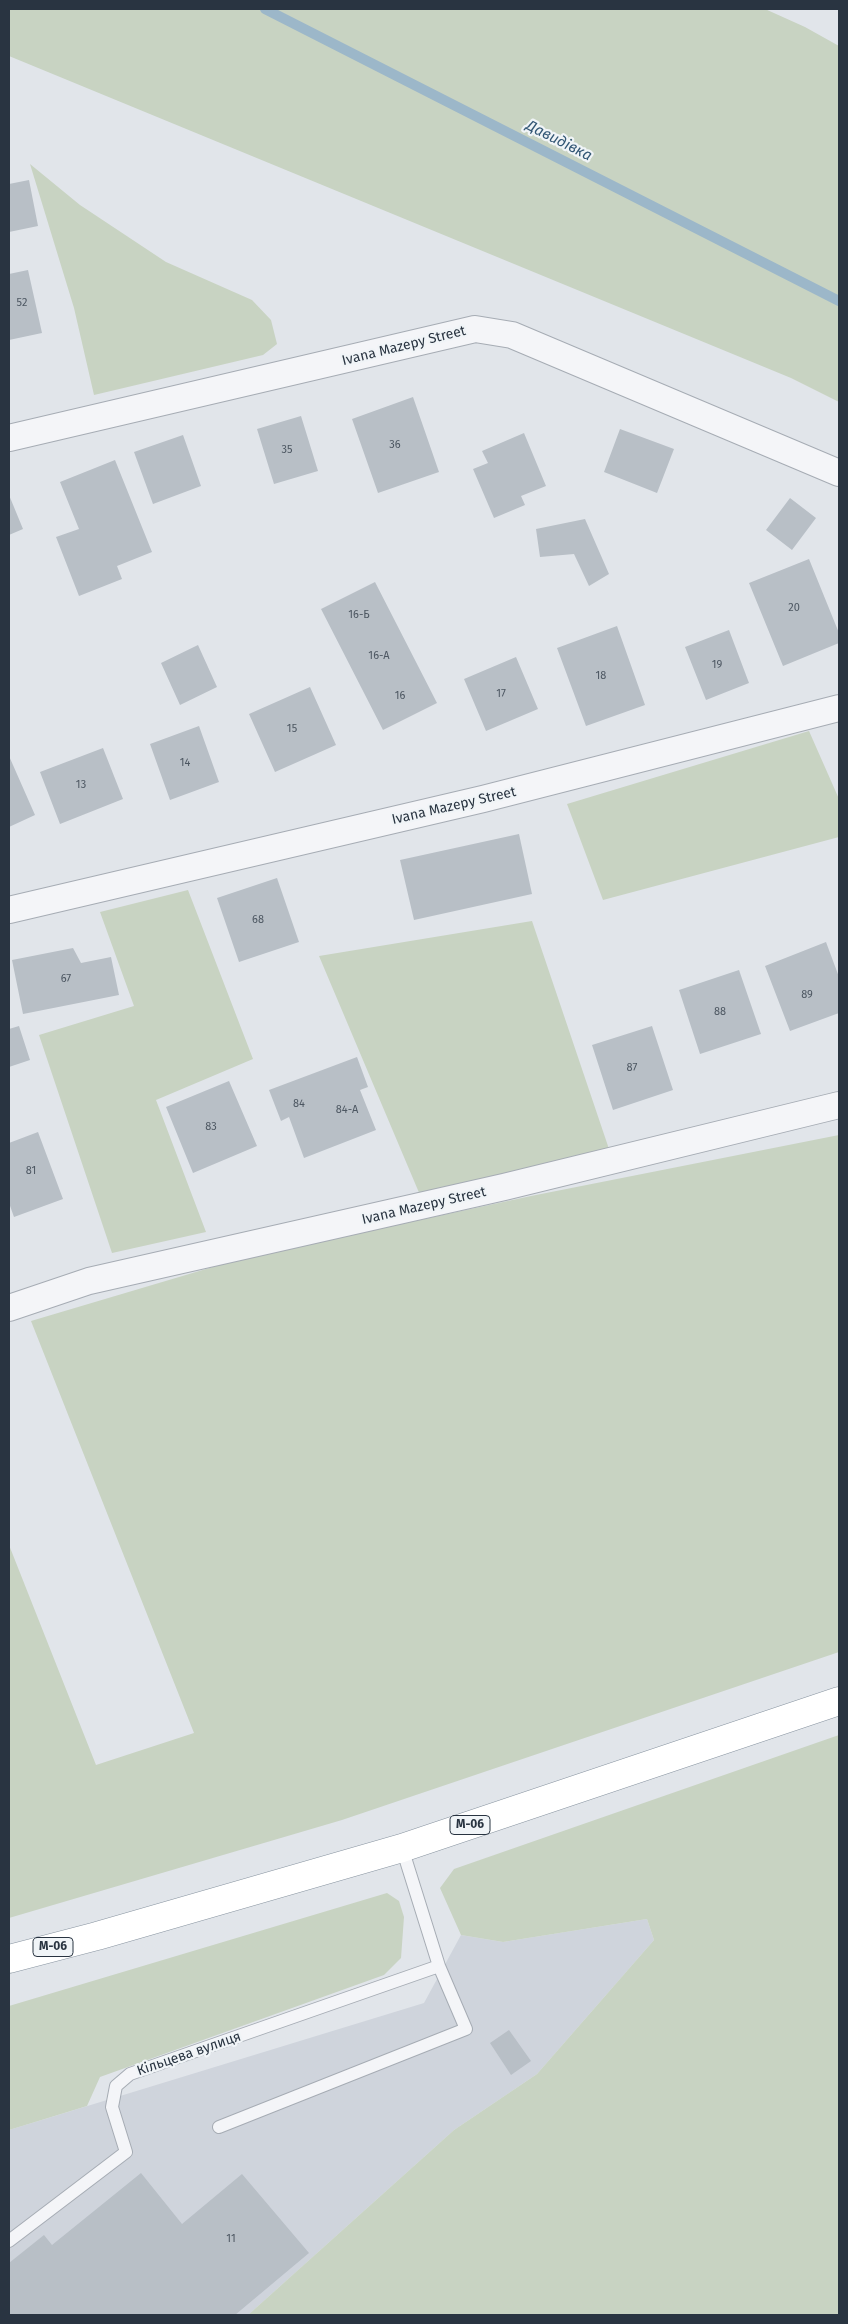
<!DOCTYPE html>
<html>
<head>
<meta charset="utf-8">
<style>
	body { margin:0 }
	#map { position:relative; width:848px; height:2324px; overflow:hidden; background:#e1e5ea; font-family:"Fira Sans",sans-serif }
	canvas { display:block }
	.frame { position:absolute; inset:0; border:10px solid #293441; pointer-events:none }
</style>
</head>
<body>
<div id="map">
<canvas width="848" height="2324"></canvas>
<div class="frame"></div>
</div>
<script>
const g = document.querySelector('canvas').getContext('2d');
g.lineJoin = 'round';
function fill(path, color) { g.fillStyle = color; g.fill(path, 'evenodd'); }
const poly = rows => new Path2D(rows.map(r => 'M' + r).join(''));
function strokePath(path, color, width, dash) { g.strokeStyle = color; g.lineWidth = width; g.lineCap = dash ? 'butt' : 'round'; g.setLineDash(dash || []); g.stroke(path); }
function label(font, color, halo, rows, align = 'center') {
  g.font = font + ' "Fira Sans",sans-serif'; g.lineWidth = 4.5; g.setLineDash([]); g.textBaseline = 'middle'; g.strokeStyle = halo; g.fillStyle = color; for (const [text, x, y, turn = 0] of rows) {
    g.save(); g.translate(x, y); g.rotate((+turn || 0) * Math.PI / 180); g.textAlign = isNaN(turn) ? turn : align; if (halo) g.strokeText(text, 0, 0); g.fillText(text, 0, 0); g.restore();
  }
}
fill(poly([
	[647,1919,654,1940,537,2074,454,2130,248,2315,9,2315,9,2130,424,2003,461,1935,503,1942]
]), '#cfd4dc');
fill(poly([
	[9,9,765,9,805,27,839,46,839,402,791,378,9,56],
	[30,164,80,205,166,262,252,300,271,320,277,344,263,355,94,395,74,308],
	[809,731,839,799,839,837,603,900,567,804],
	[188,890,253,1059,156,1100,206,1232,112,1253,39,1035,134,1006,100,912],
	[532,921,609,1149,420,1195,319,956],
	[839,1135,839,1652,342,1820,9,1918,9,1545,96,1765,194,1733,31,1321,243,1258,531,1196],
	[839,1735,839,2315,248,2315,454,2130,537,2074,654,1940,647,1919,503,1942,461,1935,440,1888,454,1869],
	[387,1893,399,1901,404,1917,401,1958,384,1975,100,2077,87,2106,9,2130,9,2006]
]), '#c8d3c2');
strokePath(poly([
	[265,9,839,301]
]), '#9cb7c9', 10);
fill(poly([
	[29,180,38,226,9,232,9,184],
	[28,270,42,333,9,340,9,274],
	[413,397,439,472,378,493,352,419],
	[301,416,318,471,274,484,257,429],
	[620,429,674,449,657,493,604,472],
	[524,433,546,486,521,496,525,505,494,518,473,469,488,463,482,451],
	[183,435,201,486,153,504,134,452],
	[115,460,152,552,117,566,122,579,79,596,56,537,79,529,60,482],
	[9,495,23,529,9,535],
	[790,498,816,518,792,550,766,530],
	[585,519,609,574,589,586,574,554,540,557,536,529],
	[809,559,839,633,839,643,783,666,749,583],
	[375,582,437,703,383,730,321,609],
	[617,626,645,705,586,726,557,648],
	[729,630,749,683,706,700,685,647],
	[198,645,217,687,180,705,161,663],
	[516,657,538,709,486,731,464,679],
	[310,687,336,745,275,772,249,714],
	[199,726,219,782,170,800,150,744],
	[103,748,123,799,60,824,40,772],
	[9,756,35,815,9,827],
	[519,834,532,894,414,920,400,860],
	[277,878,299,942,239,962,217,898],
	[826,942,839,977,839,1013,790,1031,765,966],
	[73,948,81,963,111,957,119,995,23,1014,12,960],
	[739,970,761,1034,700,1054,679,990],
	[19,1026,30,1060,9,1067,9,1029],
	[652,1026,673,1090,613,1110,592,1045],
	[357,1057,368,1087,360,1090,376,1130,304,1158,289,1117,281,1121,269,1090],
	[229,1081,257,1146,193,1173,166,1107],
	[38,1132,63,1199,14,1217,9,1203,9,1143],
	[509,2030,531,2061,511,2075,490,2043],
	[141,2173,182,2224,242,2174,309,2253,235,2315,9,2315,9,2263,44,2235,52,2245]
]), '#b8bfc6');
const service = poly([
	[219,2127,466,2029,439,1966],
	[9,2241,126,2152,112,2107,116,2086,130,2074,439,1966,402,1848]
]);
const minor = poly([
	[9,438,475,329,512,335,839,473],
	[9,910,483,799,839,708],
	[9,1308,89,1281,504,1187,839,1105]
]);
const trunk = poly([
	[9,1959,97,1936,402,1848,839,1701]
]);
strokePath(service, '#a6acb4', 14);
strokePath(minor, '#a6acb4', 28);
strokePath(trunk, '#8894a0', 29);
strokePath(service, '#f4f5f8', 12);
strokePath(minor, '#f4f5f8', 26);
strokePath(trunk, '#fff', 28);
label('11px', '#4d5762', null, [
	["52",22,303],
	["36",395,445],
	["35",287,450],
	["20",794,608],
	["16-Б",359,615],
	["16-А",379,656],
	["19",717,665],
	["18",601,676],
	["17",501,694],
	["16",400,696],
	["15",292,729],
	["14",185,763],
	["13",81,785],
	["68",258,920],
	["67",66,979],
	["89",807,995],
	["88",720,1012],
	["87",632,1068],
	["84",299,1104],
	["84-А",347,1110],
	["83",211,1127],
	["81",31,1171],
	["11",231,2239]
]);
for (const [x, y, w] of [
	[470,1825,40],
	[53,1947,40]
]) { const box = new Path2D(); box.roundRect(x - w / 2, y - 9.5, w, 19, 4); g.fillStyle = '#f0f4f7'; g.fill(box); strokePath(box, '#293441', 1); }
label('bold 12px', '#293441', null, [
	["М-06",470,1825],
	["М-06",53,1947]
]);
label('14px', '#293441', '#f0f4f7', [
	["Ivana Mazepy Street",404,346,-14],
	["Ivana Mazepy Street",454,806,-13],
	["Ivana Mazepy Street",424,1206,-13],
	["Кільцева вулиця",189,2054,-19]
]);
label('italic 15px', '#335775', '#f0f4f7', [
	["Давидівка",559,141,27]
]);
</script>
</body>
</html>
